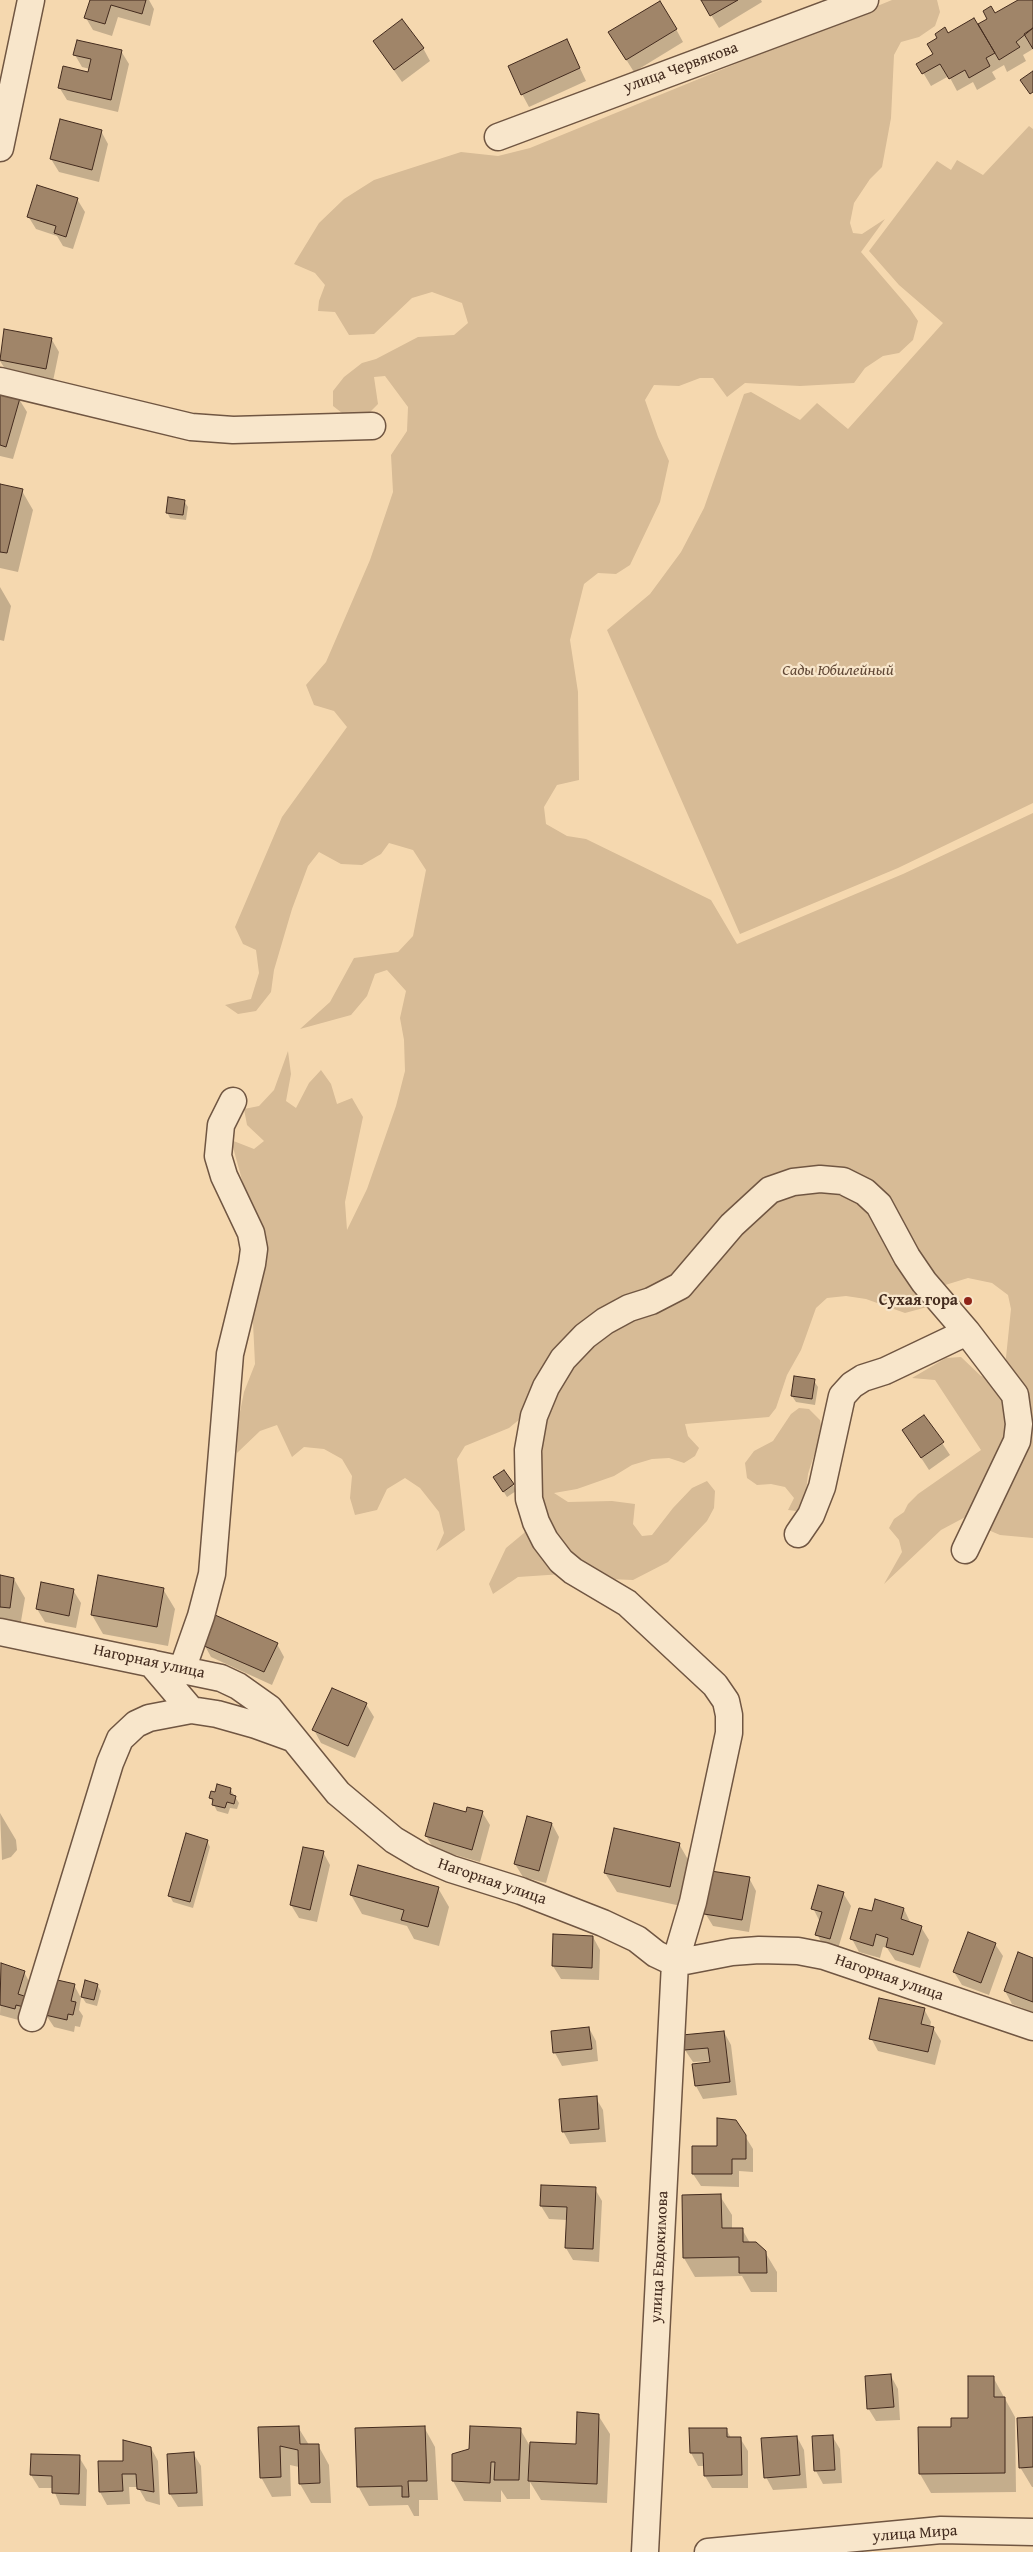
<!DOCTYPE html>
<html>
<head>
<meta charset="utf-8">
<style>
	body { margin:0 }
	canvas { display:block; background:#f5d8af }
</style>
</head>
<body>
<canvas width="1033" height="2552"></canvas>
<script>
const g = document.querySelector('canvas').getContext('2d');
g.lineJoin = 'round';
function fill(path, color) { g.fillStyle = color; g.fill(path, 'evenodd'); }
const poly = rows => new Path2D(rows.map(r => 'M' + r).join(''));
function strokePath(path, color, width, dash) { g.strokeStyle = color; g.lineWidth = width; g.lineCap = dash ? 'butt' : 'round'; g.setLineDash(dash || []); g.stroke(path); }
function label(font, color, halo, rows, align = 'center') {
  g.font = font + ' "Gentium Book Plus",serif'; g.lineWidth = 4.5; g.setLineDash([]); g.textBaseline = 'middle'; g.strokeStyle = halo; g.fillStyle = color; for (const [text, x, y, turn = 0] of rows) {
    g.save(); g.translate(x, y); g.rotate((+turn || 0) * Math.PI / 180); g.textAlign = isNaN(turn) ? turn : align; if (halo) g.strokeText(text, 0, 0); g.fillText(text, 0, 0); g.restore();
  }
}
fill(poly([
	[892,0,937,0,940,12,935,26,919,37,901,42,894,55,891,118,882,167,870,179,854,203,850,223,853,233,862,234,885,219,861,252,910,309,918,321,913,340,899,353,883,356,865,368,854,383,800,386,745,383,727,397,713,378,700,378,679,386,654,385,645,400,658,437,669,461,660,502,630,565,616,574,598,573,584,584,570,640,578,692,579,780,557,785,544,807,546,824,567,836,586,839,711,900,737,944,903,874,1033,813,1033,1538,1000,1535,986,1529,1025,1441,1005,1367,1011,1309,1008,1295,992,1283,968,1278,942,1286,907,1235,809,1167,685,1267,664,1283,638,1294,526,1414,509,1428,465,1446,457,1459,465,1530,436,1551,444,1533,439,1512,420,1488,405,1478,387,1489,377,1510,355,1515,350,1498,352,1476,342,1459,324,1449,304,1447,292,1457,277,1425,260,1431,237,1453,238,1422,244,1392,255,1364,247,1198,231,1140,254,1149,264,1141,247,1125,244,1109,259,1106,274,1090,288,1051,291,1074,286,1101,296,1108,309,1083,321,1070,331,1084,337,1104,352,1098,363,1117,345,1202,347,1230,367,1189,396,1106,405,1071,404,1040,400,1018,406,991,387,970,375,974,367,996,351,1015,300,1029,330,1002,354,958,398,952,413,936,426,870,413,850,389,843,381,854,362,865,341,864,319,852,308,866,292,909,274,970,271,992,256,1011,238,1014,225,1005,251,999,259,973,256,950,243,944,235,927,282,817,347,727,334,711,314,705,306,685,326,662,370,560,393,492,391,455,407,431,408,407,385,376,374,377,378,404,369,413,346,416,333,406,333,391,344,377,362,363,376,359,418,337,454,335,468,323,462,303,432,292,412,298,374,334,349,335,335,312,318,311,319,301,325,285,315,273,294,264,319,223,344,199,374,180,461,152,498,156,530,148],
	[1029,126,1033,129,1033,803,898,868,740,934,607,630,650,594,681,552,704,508,744,394,751,392,800,420,817,403,848,429,943,323,899,285,869,251,937,161,951,170,957,160,983,175],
	[810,1190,842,1194,868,1211,907,1278,927,1307,905,1313,866,1299,846,1296,827,1298,816,1308,801,1350,787,1375,776,1408,769,1417,685,1424,688,1436,699,1448,695,1456,684,1463,669,1458,652,1459,632,1465,614,1476,577,1489,554,1493,568,1502,612,1501,635,1504,633,1524,642,1536,652,1535,673,1508,692,1488,707,1481,715,1491,714,1508,707,1521,668,1562,633,1580,609,1579,589,1572,553,1536,539,1489,545,1423,560,1386,589,1349,604,1335,625,1324,681,1301,694,1292,751,1223,769,1206,780,1199],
	[961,1357,981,1376,991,1378,1001,1389,1009,1436,971,1514,941,1530,884,1584,902,1552,899,1540,889,1528,894,1519,904,1512,908,1504,918,1494,981,1450,935,1380,912,1378,946,1358],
	[799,1408,809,1409,820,1420,822,1430,808,1474,805,1500,796,1511,788,1510,794,1498,785,1487,771,1484,757,1485,747,1478,745,1463,754,1451,773,1441,791,1414],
	[529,1523,563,1574,518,1577,493,1594,489,1584,506,1548,524,1533]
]), '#d7bb96');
fill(poly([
	[91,0,149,0,154,9,150,26,118,17,112,36,93,30,86,18],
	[702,0,761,0,762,2,719,28],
	[1020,0,1033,0,1033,49,1023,55,1026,61,1007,72,1004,65,992,72,996,79,977,90,973,82,957,91,949,76,931,86,918,64,935,55,948,34,978,26],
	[676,29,683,42,634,72,617,45],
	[567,41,586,81,529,107,522,94],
	[374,42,423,48,430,61,402,82],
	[121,51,129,64,118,112,67,100,59,87,89,73,90,69,82,67,75,55],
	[101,131,108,144,99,182,59,172,51,159],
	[77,199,85,212,73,249,63,246,57,236,36,229,28,216],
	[5,330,52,340,59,352,53,381,7,372,0,361],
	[19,399,27,412,13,459,0,456,0,429],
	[0,485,22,491,33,510,18,572,0,568],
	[184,501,188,507,186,520,170,518,167,512],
	[0,587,11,606,4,641,0,640],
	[814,1381,818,1387,815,1405,796,1402,792,1396],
	[903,1430,942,1443,950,1455,929,1470],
	[498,1483,513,1485,516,1491,507,1497],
	[0,1576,14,1579,25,1598,20,1627,0,1624],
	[42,1584,73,1590,81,1603,76,1628,45,1622,37,1609],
	[163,1589,175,1609,168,1646,103,1634,92,1615],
	[204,1644,277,1644,284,1657,272,1685,211,1657],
	[333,1689,366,1704,374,1717,355,1758,321,1743,314,1730],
	[230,1789,239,1803,237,1809,230,1808,228,1814,217,1811,210,1797],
	[482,1812,490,1825,480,1862,434,1849,426,1836,467,1814],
	[0,1813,16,1840,17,1850,11,1857,2,1860],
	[552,1824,559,1837,546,1883,523,1877,515,1864],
	[207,1841,210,1847,193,1908,173,1902,170,1896],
	[679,1844,690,1863,681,1906,617,1892,605,1873],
	[323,1852,330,1865,317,1922,299,1918,291,1905],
	[749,1878,756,1891,749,1932,713,1926,705,1913],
	[438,1888,449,1907,439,1946,414,1939,407,1926,362,1914,351,1895],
	[843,1893,851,1906,837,1952,824,1947,817,1934,820,1922,813,1908],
	[904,1909,911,1924,921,1927,929,1940,920,1968,895,1960,887,1948,883,1947,880,1958,859,1952,852,1939,873,1913],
	[593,1937,600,1950,599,1980,561,1979,553,1966],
	[995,1944,1003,1956,989,1995,962,1985,954,1972],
	[1033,1959,1033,2012,1012,2004,1005,1991],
	[2,1965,24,1972,31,1985,22,2021,0,2015],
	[74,1985,81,1998,79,2010,83,2016,80,2027,75,2026,74,2032,54,2027,46,2015],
	[97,1985,101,1991,97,2006,86,2003,82,1997],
	[924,2009,931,2022,930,2027,933,2028,941,2041,935,2065,878,2051,871,2038],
	[589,2028,596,2041,598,2061,562,2066,555,2053],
	[724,2032,731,2045,737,2095,703,2099,696,2086,711,2061,693,2062,685,2050],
	[596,2098,603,2110,606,2142,570,2144,563,2131],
	[745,2136,753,2149,753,2172,739,2171,739,2187,701,2186,693,2174,718,2147],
	[595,2189,602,2201,599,2262,573,2260,566,2248,567,2220,549,2219,541,2206],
	[720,2196,732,2215,732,2229,742,2229,750,2243,765,2252,777,2272,777,2292,751,2292,742,2276,695,2277,684,2258],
	[891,2376,898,2389,900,2420,876,2421,868,2408],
	[993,2377,1015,2417,1016,2492,931,2493,920,2474,952,2428,970,2419],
	[598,2415,610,2434,607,2503,541,2500,530,2482,530,2499,507,2499,501,2490,501,2502,464,2501,453,2481,453,2455,520,2429,531,2448,577,2445],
	[1033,2419,1033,2487,1032,2487,1020,2467],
	[298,2427,309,2445,318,2445,329,2465,331,2503,311,2503,300,2484,299,2467,290,2465,291,2496,272,2497,261,2477,259,2428],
	[424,2427,435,2447,438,2500,419,2500,419,2516,414,2516,408,2505,369,2506,358,2486],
	[726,2429,731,2438,740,2438,748,2451,748,2488,712,2488,705,2476,705,2466,698,2466,691,2453],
	[832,2436,840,2449,842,2483,823,2484,816,2471,814,2438],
	[797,2437,804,2450,807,2488,773,2490,766,2477],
	[151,2448,158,2461,160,2505,146,2501,138,2487,129,2487,130,2504,107,2505,100,2492,125,2462],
	[193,2453,201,2466,203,2506,178,2507,170,2494,168,2455],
	[79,2457,87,2470,86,2506,60,2505,53,2488,39,2488,31,2475]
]), '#0003');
const building = poly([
	[90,0,146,0,142,14,111,5,105,24,84,18,90,0],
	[701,0,738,0,710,16,701,0],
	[1018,0,1033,0,1033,28,1016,42,1020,47,999,60,978,24,987,19,983,11,991,6,995,13,1018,0],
	[660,1,677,29,626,60,608,32,660,1],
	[974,18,995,53,986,58,990,66,969,78,965,70,949,79,940,64,922,74,916,64,933,54,927,44,937,38,935,34,945,27,948,33,974,18],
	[402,19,424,48,394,70,373,41,402,19],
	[1033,28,1033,49,1024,34,1033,28],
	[567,39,580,68,521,95,508,66,567,39],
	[77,40,122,50,111,100,58,88,63,66,88,72,91,59,73,55,77,40],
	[1033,71,1033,92,1030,94,1020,80,1033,71],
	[60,119,102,130,92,170,50,159,60,119],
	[37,185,78,198,66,237,54,233,56,226,27,217,37,185],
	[4,329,52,338,46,369,0,360,4,329],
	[0,392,20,398,6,447,0,445,0,392],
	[0,484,23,489,7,553,0,552,0,484],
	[168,497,185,500,183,515,166,513,168,497],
	[794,1376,815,1379,812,1399,791,1396,794,1376],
	[924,1415,944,1442,921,1458,902,1430,924,1415],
	[504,1470,514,1484,503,1492,493,1477,504,1470],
	[0,1575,14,1578,10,1608,0,1607,0,1575],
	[98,1575,164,1588,157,1627,91,1615,98,1575],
	[41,1582,74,1589,69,1616,36,1609,41,1582],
	[215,1615,278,1643,264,1672,202,1645,215,1615],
	[332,1688,367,1703,348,1746,312,1730,332,1688],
	[217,1784,231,1788,230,1794,236,1796,234,1804,227,1802,225,1808,212,1805,213,1799,209,1798,211,1791,215,1792,217,1784],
	[434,1803,466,1812,467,1807,483,1811,472,1850,425,1836,434,1803],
	[527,1816,552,1823,539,1871,514,1864,527,1816],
	[614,1828,680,1843,670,1887,604,1873,614,1828],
	[186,1833,208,1840,190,1902,168,1896,186,1833],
	[303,1847,324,1851,310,1910,290,1905,303,1847],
	[358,1865,439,1887,428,1927,401,1920,404,1910,350,1895,358,1865],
	[711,1871,750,1877,742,1920,704,1914,711,1871],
	[818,1885,844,1892,830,1939,815,1935,822,1912,811,1909,818,1885],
	[875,1899,904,1908,901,1919,922,1926,913,1955,886,1947,888,1938,876,1934,873,1946,850,1939,859,1908,872,1911,875,1899],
	[968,1932,996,1943,981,1983,953,1972,968,1932],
	[553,1934,593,1936,592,1968,552,1966,553,1934],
	[1018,1952,1033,1958,1033,2002,1004,1991,1018,1952],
	[1,1963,25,1971,18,1994,27,1997,24,2007,16,2005,15,2009,0,2005,1,1963],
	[53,1979,75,1984,71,2001,76,2002,73,2015,68,2014,67,2020,45,2015,53,1979],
	[85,1980,98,1984,94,2000,81,1997,85,1980],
	[879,1998,925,2008,921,2024,934,2027,928,2052,869,2039,879,1998],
	[589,2027,592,2049,553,2053,551,2031,589,2027],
	[724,2031,730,2082,695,2086,692,2064,710,2062,708,2048,684,2050,682,2035,724,2031],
	[597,2096,599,2129,562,2132,559,2099,597,2096],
	[717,2118,736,2120,746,2135,746,2159,732,2159,732,2174,692,2174,692,2146,717,2146,717,2118],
	[541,2185,596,2187,593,2249,565,2248,567,2207,540,2206,541,2185],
	[721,2194,722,2228,743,2228,743,2242,756,2242,766,2251,767,2273,739,2273,739,2257,683,2258,682,2195,721,2194],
	[891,2374,894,2407,867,2409,865,2376,891,2374],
	[968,2376,994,2376,994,2397,1005,2397,1005,2473,919,2474,918,2427,951,2427,951,2418,968,2418,968,2376],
	[577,2412,599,2414,597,2484,528,2481,530,2442,576,2444,577,2412],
	[1033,2417,1033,2467,1019,2468,1017,2418,1033,2417],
	[299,2426,300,2444,319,2444,320,2483,299,2484,298,2450,280,2446,281,2477,260,2478,258,2427,299,2426],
	[425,2426,427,2481,408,2481,409,2497,402,2497,402,2486,357,2487,355,2428,425,2426],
	[470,2426,521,2428,519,2480,494,2480,495,2462,491,2462,490,2483,452,2481,452,2454,469,2449,470,2426],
	[689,2428,727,2428,727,2437,741,2437,742,2475,704,2476,703,2453,690,2453,689,2428],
	[833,2435,835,2470,814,2471,812,2436,833,2435],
	[797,2436,800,2475,764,2478,761,2438,797,2436],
	[123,2440,151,2447,154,2492,137,2489,136,2474,122,2474,123,2491,99,2492,98,2461,123,2461,123,2440],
	[194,2452,197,2493,169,2494,167,2454,194,2452],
	[31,2454,80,2455,79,2494,52,2493,52,2476,30,2475,31,2454]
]);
fill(building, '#a08569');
strokePath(building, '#432b1e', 1);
const minor = poly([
	[498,137,865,0],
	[0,148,31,0],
	[0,381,191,427,233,430,372,426],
	[965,1550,1017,1441,1019,1424,1015,1395,967,1332],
	[0,1632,221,1678,238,1686,269,1708,338,1793,394,1840,421,1856,451,1869,521,1891,603,1923,637,1939,656,1954,675,1963,732,1952,759,1950,798,1951,824,1956,1033,2027],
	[151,1663,191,1710],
	[182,1670,201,1616,212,1574,230,1354,252,1264,254,1249,251,1233,224,1176,218,1156,221,1125,233,1101],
	[32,2018,110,1763,120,1739,136,1724,149,1718,191,1710,217,1714,256,1725,292,1738],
	[645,2552,675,1963,693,1902,729,1733,729,1715,726,1701,715,1685,627,1603,573,1571,561,1561,545,1540,536,1522,529,1499,528,1450,534,1416,546,1387,563,1359,585,1336,605,1321,629,1308,651,1301,680,1286,732,1225,770,1190,793,1182,820,1179,843,1181,865,1192,879,1205,907,1257,924,1282,967,1332,885,1371,863,1378,852,1385,842,1396,822,1487,811,1515,798,1534],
	[708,2552,941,2530,1033,2532]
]);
strokePath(minor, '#705642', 29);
strokePath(minor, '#f8e6cb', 26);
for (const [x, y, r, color] of [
	[968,1301,5,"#8f2418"]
]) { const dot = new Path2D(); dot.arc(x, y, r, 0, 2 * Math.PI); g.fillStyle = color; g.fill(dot); strokePath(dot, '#f8e6cb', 2); }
label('16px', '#432b1e', '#f8e6cb', [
	["улица Червякова",681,68,-20],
	["Нагорная улица",149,1662,12],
	["Нагорная улица",492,1882,19],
	["Нагорная улица",889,1978,19],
	["улица Евдокимова",660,2257,-87],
	["улица Мира",915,2534,-4]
]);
label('italic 16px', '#614836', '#f8e6cb', [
	["Сады Юбилейный",838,671]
]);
label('bold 16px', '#432b1e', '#f8e6cb', [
	["Сухая гора",958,1301]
], 'right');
</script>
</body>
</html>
